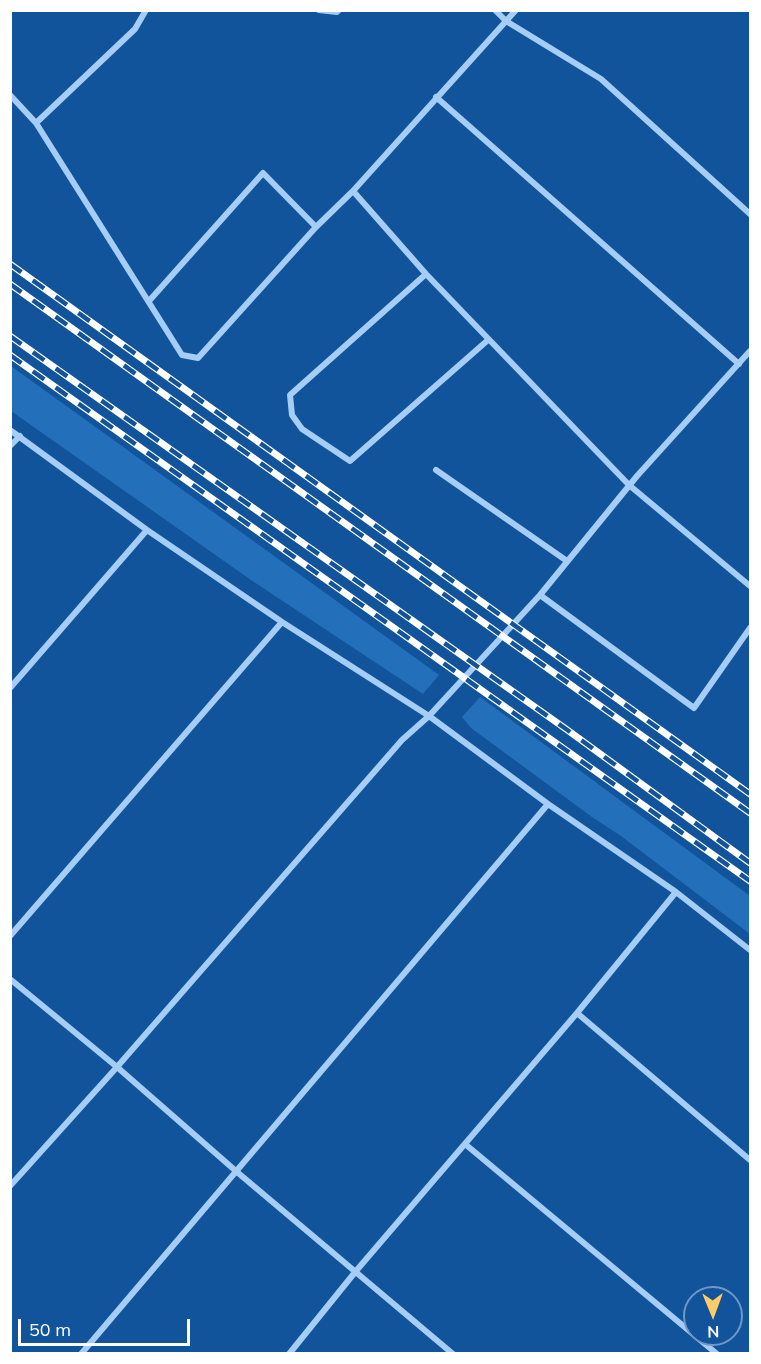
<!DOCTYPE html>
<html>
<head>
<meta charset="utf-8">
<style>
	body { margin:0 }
	#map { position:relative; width:761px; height:1364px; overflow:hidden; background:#11549c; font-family:Mulish,sans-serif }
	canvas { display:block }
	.frame { position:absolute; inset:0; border:12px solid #fff; pointer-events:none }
	.north { position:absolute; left:683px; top:1286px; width:60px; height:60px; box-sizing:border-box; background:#11549c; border:2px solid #7098c4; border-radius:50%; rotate:179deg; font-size:16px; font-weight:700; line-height:24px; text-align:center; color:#fff }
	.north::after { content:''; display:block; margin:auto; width:21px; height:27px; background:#ffcc68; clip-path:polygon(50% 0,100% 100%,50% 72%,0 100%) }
	.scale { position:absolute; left:18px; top:1319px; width:172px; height:27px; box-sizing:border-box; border:3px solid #fff; border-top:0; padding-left:8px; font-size:18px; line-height:21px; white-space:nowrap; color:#fff; -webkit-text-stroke:4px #11549c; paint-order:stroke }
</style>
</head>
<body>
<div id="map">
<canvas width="761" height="1364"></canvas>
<div class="frame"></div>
<div class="north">N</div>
<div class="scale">50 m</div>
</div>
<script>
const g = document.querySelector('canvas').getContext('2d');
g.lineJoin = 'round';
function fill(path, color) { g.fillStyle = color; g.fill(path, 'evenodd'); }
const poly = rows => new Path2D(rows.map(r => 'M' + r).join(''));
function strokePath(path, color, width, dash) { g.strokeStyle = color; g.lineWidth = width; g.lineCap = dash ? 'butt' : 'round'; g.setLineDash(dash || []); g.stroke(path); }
fill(poly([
	[11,366,439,675,423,694,251,580,11,411],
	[480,697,750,896,750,934,621,836,592,817,471,728,462,717]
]), '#236fba');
strokePath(poly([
	[319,10,337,12,339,10],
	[495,10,506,21,601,79,750,214],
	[10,95,36,123,182,355,198,358,316,227,353,191,516,10],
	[436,97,739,364],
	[36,123,135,29,146,10],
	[353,191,426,274,629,485,750,586],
	[426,274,290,395,292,415,302,429,350,461,488,340],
	[149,301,263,173,316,227],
	[10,430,147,530,282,622,429,716,548,804,676,892,750,950],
	[10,446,20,436],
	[436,470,567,561],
	[540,595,694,708,750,628],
	[10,688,147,530],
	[10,936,282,622],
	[10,979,117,1067,237,1172,453,1354],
	[577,1013,750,1160],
	[465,1144,717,1354],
	[10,1186,117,1067,402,740,429,716,540,595,637,476,750,351],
	[81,1354,548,804],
	[289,1354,356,1271,577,1013,676,892]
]), '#a5cdf5', 6);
const rail = poly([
	[10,264,750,794],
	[10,284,750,813],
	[10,336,566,729,750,863],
	[10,355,750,881]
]);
strokePath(rail, '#fff', 7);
strokePath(rail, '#11549c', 4.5, [14]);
</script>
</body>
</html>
